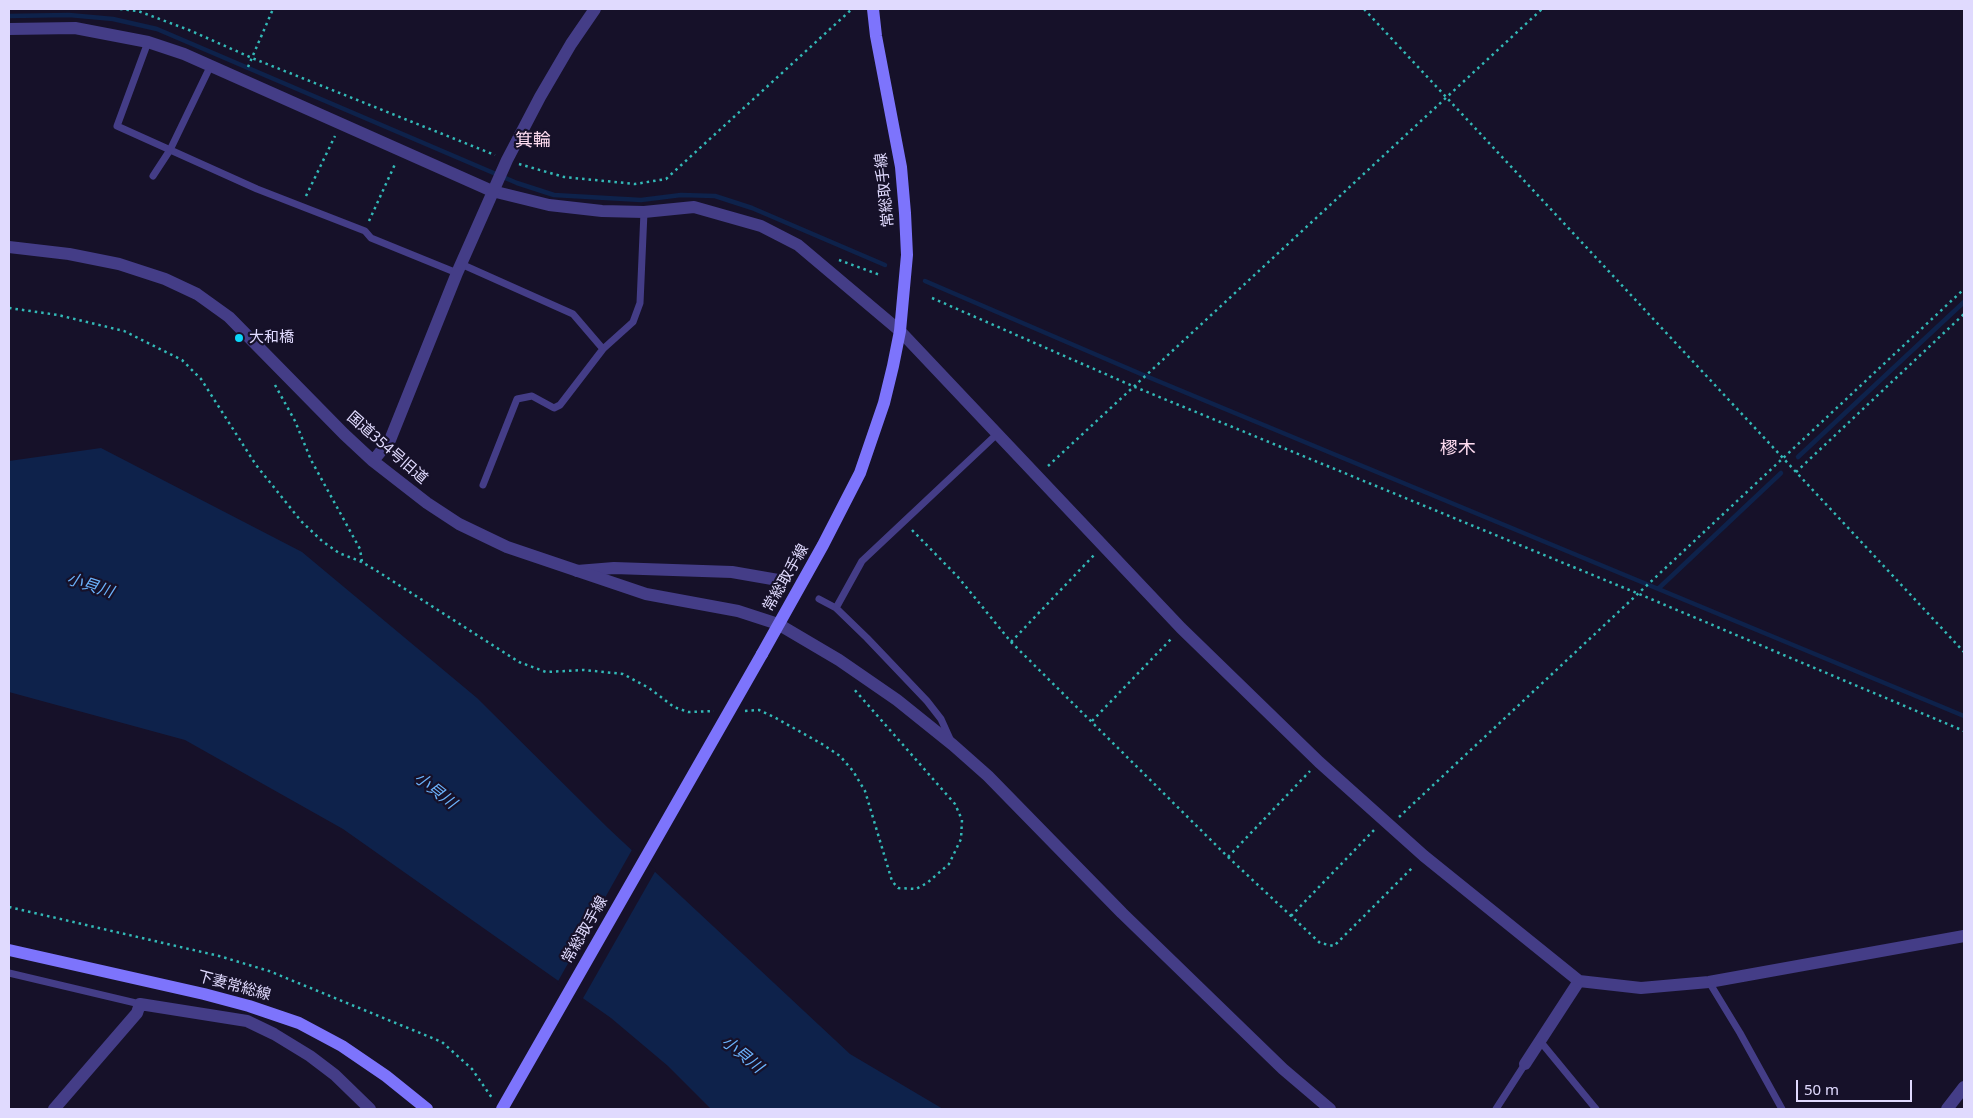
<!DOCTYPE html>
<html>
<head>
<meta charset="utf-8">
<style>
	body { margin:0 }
	#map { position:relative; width:1973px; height:1118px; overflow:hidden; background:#161129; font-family:"Noto Sans",sans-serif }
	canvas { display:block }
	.frame { position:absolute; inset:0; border:10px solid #e0dafe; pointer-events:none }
	.scale { position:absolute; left:1796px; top:1080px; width:116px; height:22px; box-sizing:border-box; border:2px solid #e0dafe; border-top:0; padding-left:6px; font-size:15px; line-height:18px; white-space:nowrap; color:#e0dafe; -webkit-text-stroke:4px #161129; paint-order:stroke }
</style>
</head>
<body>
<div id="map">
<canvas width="1973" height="1118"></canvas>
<div class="frame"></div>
<div class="scale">50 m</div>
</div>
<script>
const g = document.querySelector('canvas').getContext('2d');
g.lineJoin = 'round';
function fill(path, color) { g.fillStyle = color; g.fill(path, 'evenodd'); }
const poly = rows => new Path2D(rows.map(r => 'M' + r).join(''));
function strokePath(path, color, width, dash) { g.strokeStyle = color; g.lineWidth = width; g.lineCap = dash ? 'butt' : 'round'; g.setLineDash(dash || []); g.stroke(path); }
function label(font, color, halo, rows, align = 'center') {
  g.font = font + ' "Noto Sans","Noto Sans JP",sans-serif'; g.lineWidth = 4.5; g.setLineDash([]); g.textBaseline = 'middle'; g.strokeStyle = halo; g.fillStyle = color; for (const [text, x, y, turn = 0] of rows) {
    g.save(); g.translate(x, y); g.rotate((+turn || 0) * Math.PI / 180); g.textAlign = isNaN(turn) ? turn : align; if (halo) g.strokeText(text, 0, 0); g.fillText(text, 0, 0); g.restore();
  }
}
fill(poly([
	[101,448,302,552,477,698,608,828,850,1054,943,1109,711,1109,668,1066,611,1018,343,829,185,740,9,692,9,461]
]), '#0e224b');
fill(poly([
	[633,848,656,870,582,1000,557,983]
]), '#161129');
strokePath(poly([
	[9,16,69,15,113,19,157,29,517,183,554,195,641,200,681,195,715,196,752,208,885,265],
	[925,281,1141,374,1964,716],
	[1798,457,1964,302],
	[1659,588,1781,473]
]), '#0e224b', 4.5);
strokePath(poly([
	[120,9,138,11,189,30,252,58,495,155],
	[1364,9,1964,652],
	[248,67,273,9],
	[519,164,564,177,635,184,666,179,852,9],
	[306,196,335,136],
	[369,221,396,162],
	[839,260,880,275],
	[932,298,1135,387,1639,594,1964,731],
	[9,308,58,315,124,331,182,360,201,379,256,465,301,521,322,541,339,553,362,562,377,571,519,662,546,672,584,670,623,674,649,688,674,707,688,712,714,711],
	[275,385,295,421,311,460,360,549,362,562],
	[1048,466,1542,9],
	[1796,472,1964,314],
	[912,530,958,577,1011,642,1228,857,1320,943,1334,946,1414,866],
	[1011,642,1095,554],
	[745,711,759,710,774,717,822,744,840,756,853,771,865,791,892,881,898,888,916,889,927,883,949,864,961,839,962,820,955,804,853,688],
	[1092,721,1172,638],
	[1399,817,1964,289],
	[1228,857,1310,771],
	[9,907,219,956,269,971,442,1042,472,1069,492,1098],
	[1291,916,1375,829]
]), '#33b9b7', 2.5, [2.5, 4]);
strokePath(poly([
	[148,42,117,126,257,189,365,231,371,238,457,273],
	[153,176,170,150,210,67],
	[461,264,573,314,603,349],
	[483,485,517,399,532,396,554,408,560,405,603,349,633,322,640,303,644,212],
	[819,599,836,608,867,638,927,701,941,719,950,739],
	[836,608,862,561,997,434],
	[9,973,140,1004],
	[1709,982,1740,1033,1782,1109],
	[1540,1041,1596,1109],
	[1496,1109,1525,1064]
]), '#443d87', 7);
strokePath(poly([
	[9,29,75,28,148,42,184,54,492,191,549,205,602,211,644,212,694,207,761,226,798,245,900,331,1181,628,1319,762,1424,856,1579,981,1641,988,1709,982,1964,936],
	[577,571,614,568,732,572,778,580],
	[778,624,839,660,897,700,953,745,988,776,1122,913,1283,1069,1330,1109],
	[1525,1064,1579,981],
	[54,1109,137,1013,140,1004,247,1021,274,1034,310,1056,335,1075,370,1109],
	[1947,1109,1964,1087]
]), '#443d87', 12);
strokePath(poly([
	[9,247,69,254,119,264,165,279,197,294,229,317,344,434,373,461,427,503,459,524,507,547,646,594,738,611,778,624],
	[373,461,390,440,457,273,507,160,540,97,571,44,595,9]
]), '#443d87', 12);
strokePath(poly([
	[762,654,823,545,860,473,884,403,893,366,900,331,907,255,905,213,901,167,876,36,873,9],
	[9,950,204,994,249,1006,299,1023,342,1046,386,1076,427,1109]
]), '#7d74fc', 12);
strokePath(poly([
	[502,1109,762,654]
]), '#7d74fc', 12);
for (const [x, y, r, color] of [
	[239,338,5,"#0bd6f9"]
]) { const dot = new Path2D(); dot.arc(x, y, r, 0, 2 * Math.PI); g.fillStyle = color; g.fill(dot); strokePath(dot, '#161129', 2); }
label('15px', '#e0dafe', '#161129', [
	["常総取手線",885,190,-96],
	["国道354号旧道",387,448,41],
	["常総取手線",786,578,-60],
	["常総取手線",585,930,-60],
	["下妻常総線",234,986,15]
]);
label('15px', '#e0dafe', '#161129', [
	["大和橋",249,338]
], 'left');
label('italic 16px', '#6bb2fb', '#161129', [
	["小貝川",90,586,18],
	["小貝川",435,791,38],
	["小貝川",742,1055,39]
]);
label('18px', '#fedcf0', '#161129', [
	["箕輪",533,141],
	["樛木",1458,449]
]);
</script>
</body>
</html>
